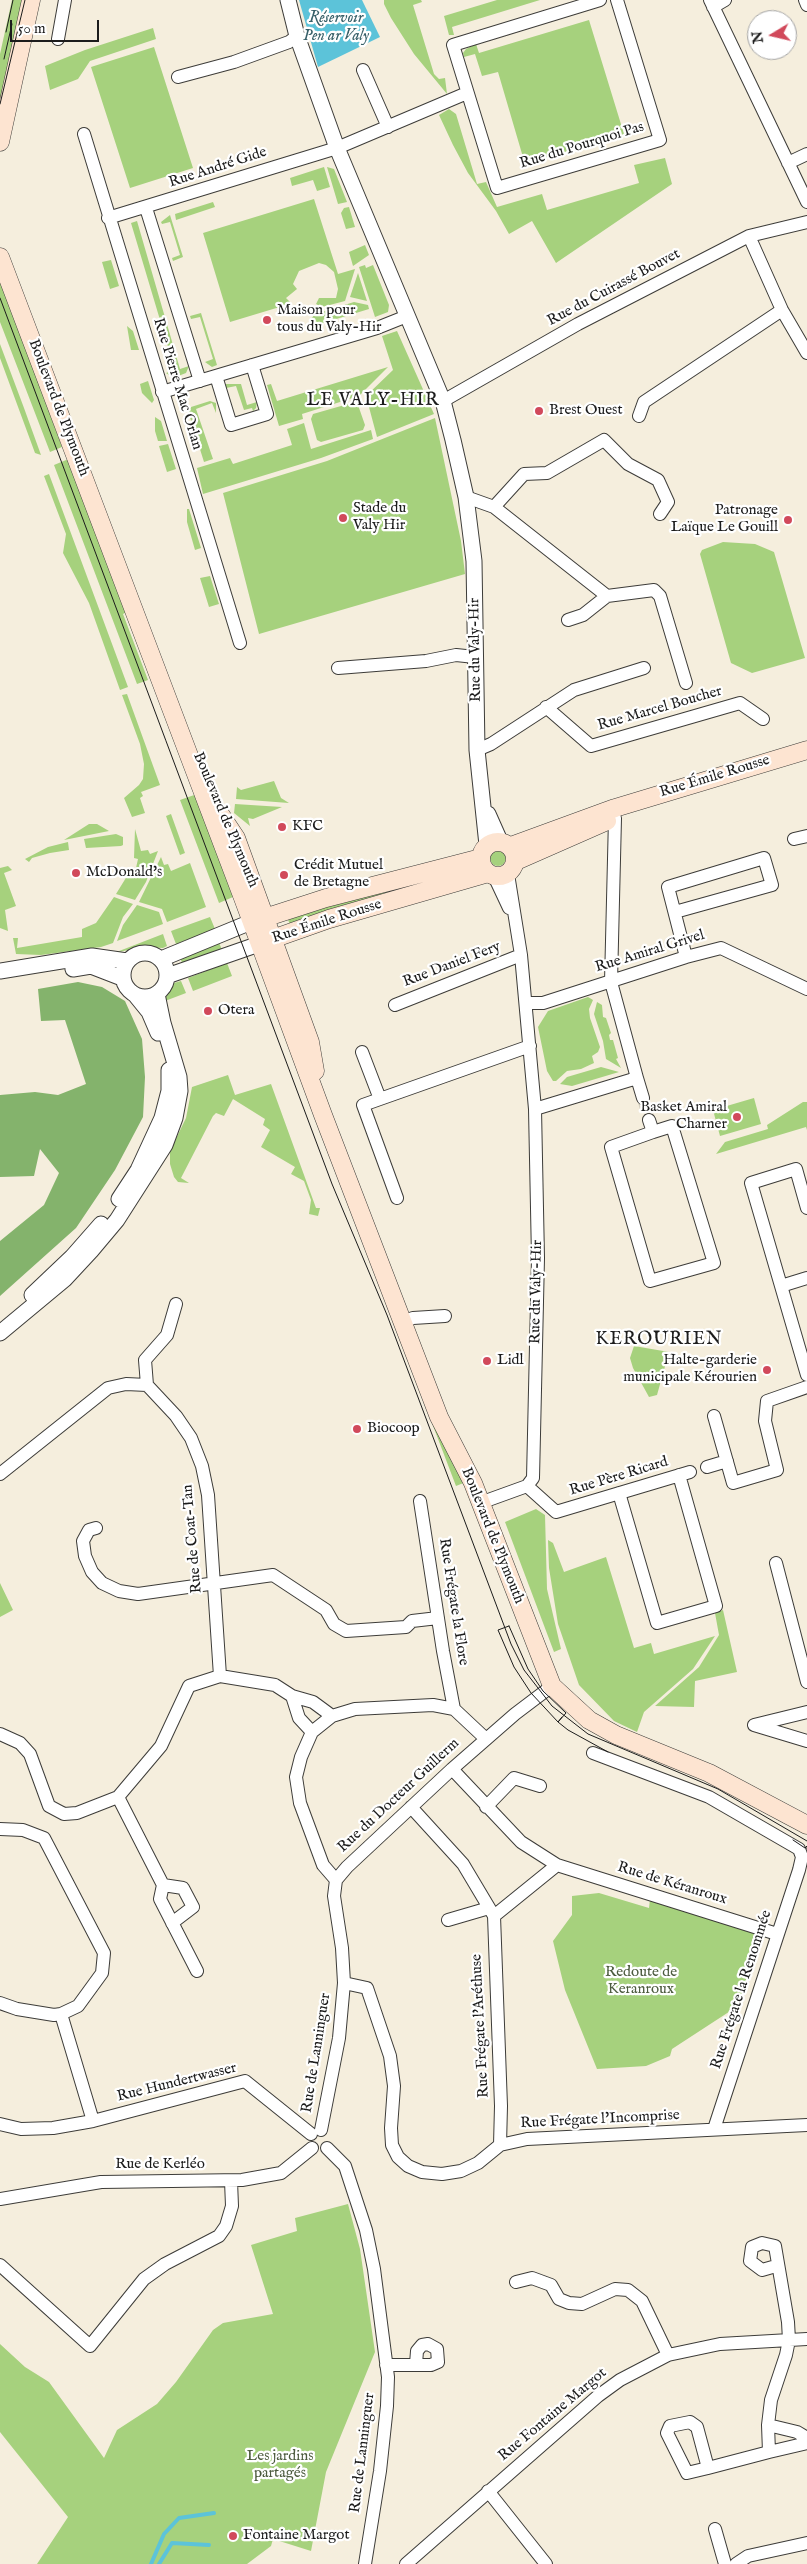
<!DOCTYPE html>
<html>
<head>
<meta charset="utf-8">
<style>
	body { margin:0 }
	#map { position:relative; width:807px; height:2564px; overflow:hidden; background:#f5eedd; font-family:"IM FELL English",serif }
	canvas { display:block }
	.north { position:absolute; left:747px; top:10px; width:50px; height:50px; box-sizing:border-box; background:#fff; border:1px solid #a4a4a4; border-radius:50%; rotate:261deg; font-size:14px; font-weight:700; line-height:20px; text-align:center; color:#1c1c1c }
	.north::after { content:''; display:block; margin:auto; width:18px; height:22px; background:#d1495b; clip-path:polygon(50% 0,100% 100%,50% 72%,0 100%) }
	.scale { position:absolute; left:10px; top:20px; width:89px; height:22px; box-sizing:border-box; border:2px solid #1c1c1c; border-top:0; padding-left:6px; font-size:15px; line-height:18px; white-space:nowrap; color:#1c1c1c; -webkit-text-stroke:4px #fff; paint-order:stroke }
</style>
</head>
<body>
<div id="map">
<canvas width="807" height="2564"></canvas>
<div class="north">N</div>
<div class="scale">50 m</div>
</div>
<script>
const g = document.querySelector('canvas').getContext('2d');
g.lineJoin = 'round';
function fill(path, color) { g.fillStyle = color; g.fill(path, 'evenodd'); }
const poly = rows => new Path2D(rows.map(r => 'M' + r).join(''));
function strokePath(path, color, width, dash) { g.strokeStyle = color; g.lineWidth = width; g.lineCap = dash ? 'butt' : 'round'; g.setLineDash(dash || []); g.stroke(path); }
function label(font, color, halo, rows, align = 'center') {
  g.font = font + ' "IM FELL English",serif'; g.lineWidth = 4.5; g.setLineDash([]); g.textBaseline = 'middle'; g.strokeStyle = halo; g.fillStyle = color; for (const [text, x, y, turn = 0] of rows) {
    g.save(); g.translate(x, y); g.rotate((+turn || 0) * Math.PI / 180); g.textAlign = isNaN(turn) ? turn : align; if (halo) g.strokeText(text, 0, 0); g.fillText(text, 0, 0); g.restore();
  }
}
fill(poly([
	[12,0,26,0,0,112,0,54],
	[384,0,421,0,422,2,413,5,434,74,439,79,445,78,447,94,414,54,391,18,384,4],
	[497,0,540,0,452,27,454,35,449,35,444,16],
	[589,20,624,134,525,164,498,72,482,76,475,54,464,57,463,53,466,49,476,44,479,53],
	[153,28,156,39,90,61,78,79,50,90,45,66,85,50],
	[154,47,193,168,130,188,91,67],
	[449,109,456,114,477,184,486,182,497,207,542,194,547,210,639,183,634,165,665,158,672,184,556,263,532,221,509,234,496,211,468,173,453,145,439,115],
	[324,167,330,187,317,191,313,180,292,186,290,178],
	[327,167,334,169,347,202,338,204],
	[314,199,338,274,355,269,345,301,322,307,316,304,319,298,336,298,338,289,334,272,326,265,319,263,299,271,293,284,297,289,286,298,290,302,283,306,230,322,203,233],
	[213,202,215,207,176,220,175,214],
	[349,207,355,227,346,229,341,213,344,208],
	[170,215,183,257,173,261,172,258,180,255,170,222,162,224,161,222],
	[137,221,180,369,189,366,186,373,173,378,166,373,175,370,131,223],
	[365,245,369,255,353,266,349,252],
	[111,260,119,286,110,289,102,262],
	[365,265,366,268,373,265,389,305,388,312,375,317,359,267],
	[358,273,367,301,350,297],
	[0,278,62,447,50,452,0,322],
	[354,302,368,305,369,309,310,327,310,320,315,314],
	[201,313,217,365,212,367,205,362,213,359,200,317,191,319,190,316],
	[127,326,133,331,139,350,131,350],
	[397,331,434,414,377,437,366,396,393,370,382,336],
	[0,344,24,408,41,455,35,453,0,358],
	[388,367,359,396,302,414,303,419,279,426,267,385,271,384,277,401],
	[148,381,154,400,152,403,142,393,140,384],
	[226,384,241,384,247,405,257,402,256,408,253,411,252,408,244,410,236,386,226,388],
	[210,401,216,403,216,413,212,403,196,409,213,459,204,462,188,411,191,407],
	[355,402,358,405,365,425,363,430,321,442,317,440,311,419,313,414],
	[155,417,161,421,167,441,158,441,155,431],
	[435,418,461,541,465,574,259,634,223,493,327,461],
	[304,423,311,449,371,430,373,439,321,458,203,494,197,468,230,458,233,464,292,445,287,429],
	[168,444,176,469,167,472,159,446],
	[71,458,129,611,123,614,148,680,137,684,54,465],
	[49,474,128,687,120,690,89,603,63,553,66,534,44,476],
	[187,509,189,509,201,548,195,550,187,522],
	[723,542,755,544,774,552,805,658,752,673,731,663,700,554,702,550],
	[210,576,219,604,209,607,200,578],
	[127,694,160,785,141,792,143,796,140,798,145,813,132,817,124,798,139,785,143,779,144,764,140,744,122,695],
	[274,781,281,798,289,803,236,799,237,787,241,790],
	[197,794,233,897,219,903,180,800],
	[235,804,282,807,253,819,248,818,250,826,234,813],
	[171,814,185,853,180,855,166,816],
	[89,824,97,824,109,831,64,840],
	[135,829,141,851,148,850,150,854,158,851,146,882,135,900,116,894,132,868,136,868,138,859,134,858],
	[116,834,123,837,123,845,121,846,86,848,84,839],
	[68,842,69,850,50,853,32,858,29,862,25,859,48,847],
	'490 858a8 8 0 1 1 16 0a8 8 0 1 1-16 0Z',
	[161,857,164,865,168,864,171,871,190,863,206,907,167,922,162,909,139,902],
	[8,866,12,870,4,873,16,906,5,910,8,931,0,928,0,868],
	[459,867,462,875,290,925,287,917],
	[114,897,133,904,123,917,113,943,101,947,41,955,16,954,13,938,18,938,17,948,82,937,82,929,96,923],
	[137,905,159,912,163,924,117,941,123,925],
	[210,917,215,929,176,944,171,931],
	[163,934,167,946,163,948,142,947,114,953],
	[218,940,222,950,183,965,179,955],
	[227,963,232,976,193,991,188,978],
	[181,981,186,993,165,1001,164,998,169,989,174,983],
	[588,997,593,1000,589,1009,590,1018,600,1047,598,1052,592,1056,594,1063,581,1069,567,1071,556,1081,553,1081,547,1071,538,1027,548,1011],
	[597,1002,602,1005,603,1017,606,1018,611,1033,609,1035,610,1040,613,1040,618,1058,616,1059,621,1068,606,1059,603,1041,594,1014],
	[601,1067,619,1072,572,1086,560,1084,567,1077],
	[228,1075,235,1095,271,1084,316,1208,320,1208,318,1216,309,1214,311,1200,304,1181,291,1174,295,1167,261,1147,270,1130,263,1125,265,1119,233,1099,224,1116,216,1113,213,1116,181,1178,189,1183,178,1182,174,1177,170,1164,170,1151,186,1118,192,1087],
	[754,1098,761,1124,720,1136,713,1110],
	[803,1102,807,1102,807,1130,806,1127,716,1154,725,1142,768,1129,767,1125],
	[634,1346,669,1352,657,1395,649,1397,633,1368,630,1358],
	[427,1410,466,1482,456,1486],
	[536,1509,545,1515,547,1589,561,1649,554,1652,505,1522],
	[548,1540,553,1543,564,1572,606,1557,634,1648,651,1643,654,1654,715,1636,693,1669,644,1712,637,1732,614,1721,579,1685,558,1624,549,1568],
	[0,1583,13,1610,0,1617],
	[723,1610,737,1672,695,1681,694,1707,655,1706,699,1667,719,1635,715,1613],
	[599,1893,649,1908,650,1899,761,1934,738,2006,672,2049,670,2056,646,2066,597,2069,565,1990,553,1941,572,1915,572,1896],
	[348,2204,360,2249,375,2352,326,2472,311,2551,273,2539,271,2546,247,2564,37,2564,68,2517,0,2432,0,2344,25,2367,49,2382,104,2458,117,2430,157,2404,176,2382,213,2330,223,2323,273,2314,251,2245,297,2231,295,2218]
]), '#a6d17d');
fill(poly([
	[78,982,102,987,125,1001,142,1039,145,1077,143,1117,115,1170,76,1228,0,1296,0,1241,44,1205,59,1173,40,1149,34,1176,0,1177,0,1095,35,1092,58,1095,86,1084,65,1020,41,1021,38,989]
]), '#84b36c');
fill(poly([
	[299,0,362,0,380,37,318,67]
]), '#5cc3d9');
strokePath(poly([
	[151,2564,164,2534,179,2518,214,2513],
	[159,2564,172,2543,209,2545]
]), '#5cc3d9', 4);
strokePath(poly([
	[643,1098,649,1120]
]), '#d4cec0', 12, [12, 6]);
const minor = poly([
	[600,0,453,45,497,188,660,140,617,0],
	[710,0,807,202],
	[805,0,807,5],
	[713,7,725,0],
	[58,39,65,0],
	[363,70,388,127],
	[178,77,234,62,289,42,297,36],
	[84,134,240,643],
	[788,163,807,154],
	[146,208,200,381],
	[108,218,337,148,467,93],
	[749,236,782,310,807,353],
	[216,376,231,425,267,414,252,365],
	[162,392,377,328,407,316],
	[443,401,578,324,749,236,807,222],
	[639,416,644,402,782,310],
	[466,497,494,507,607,596],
	[494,507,524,474,547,473,604,440,628,464,658,480,668,502,660,514],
	[607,596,654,590,660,596,686,683],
	[568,620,583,615,607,596],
	[338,668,426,661,456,655,475,657],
	[546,707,591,746,740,703,763,719],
	[477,750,491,744,574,690,644,668],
	[794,839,807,836],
	[494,876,509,908],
	[675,912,772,885,764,858,668,887,686,957],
	[526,1003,543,1003,686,957,721,948,807,989],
	[395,1005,521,955],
	[362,1052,380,1099],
	[637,1078,643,1098],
	[535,1109,637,1078,611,982,615,818],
	[649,1120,653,1132,672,1126,714,1263,650,1281,611,1147,653,1132],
	[397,1198,363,1105,530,1046],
	[807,1208,796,1169,751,1183,807,1375],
	[781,1286,807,1278],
	[402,1322,413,1318,445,1316],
	[147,1385,145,1360,167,1335,176,1304],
	[714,1416,733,1483,777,1470,765,1421,767,1401,807,1387],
	[707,1467,727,1461],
	[0,1474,108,1388,126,1384,147,1385,176,1416,191,1438,202,1466,208,1495,220,1676],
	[527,1486,556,1512,690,1472],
	[619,1493,657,1623,716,1606,679,1475],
	[420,1501,443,1651,454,1709],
	[480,1503,527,1486,533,1478,538,1258,535,1109,521,955,508,874],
	[96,1528,89,1530,83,1541,85,1556,92,1572,102,1583,119,1591,138,1594,273,1575,326,1610,334,1624,346,1631,406,1627,412,1621,438,1618],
	[776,1563,807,1682],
	[292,1696,299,1718,312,1732],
	[807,1712,754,1725,807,1741],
	[0,1734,20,1743,30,1754,49,1806,64,1814,77,1813,118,1797,161,1746,189,1686,220,1676,275,1685,292,1696,313,1702,332,1716],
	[593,1753,709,1797,799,1849,802,1857,799,1870,714,2129],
	[452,1769,521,1842,557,1865,777,1934],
	[118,1797,163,1885,160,1899,197,1971],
	[411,1807,463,1864,494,1916,501,2106,500,2145],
	[486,1807,514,1778,540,1786],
	[0,1829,23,1830,44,1838,104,1953,102,1973,78,2006,61,2014,93,2121],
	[336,1880,323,1865,300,1803,296,1777,301,1757,312,1732,332,1716,355,1709,433,1705,454,1709,486,1739],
	[336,1880,347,1867,452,1769,515,1714,552,1686],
	[163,1885,183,1888,193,1907,172,1923],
	[494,1916,557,1865],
	[448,1920,489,1908],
	[344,1983,367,1988,390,2056,394,2086,391,2128,392,2145,398,2157,408,2166,422,2172,442,2174,461,2171,478,2163,500,2145,527,2139,807,2125],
	[0,2003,17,2009,54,2015,61,2014],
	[0,2124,21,2129,53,2128,93,2121,245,2081,311,2134],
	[321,2130,339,2038,344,1983,342,1948,334,1896,336,1880],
	[327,2148,345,2166,366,2230,374,2269,388,2377,387,2406,380,2471,365,2564],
	[0,2199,101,2182,242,2180,281,2173,312,2148],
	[0,2265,90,2346,144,2279,165,2264,219,2236,226,2226,232,2206,231,2181],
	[516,2282,532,2278,551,2285,559,2299,569,2303,582,2304,615,2289,628,2290,642,2301,668,2355],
	[386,2365,431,2365,438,2362,437,2349,428,2344,422,2345,417,2351,416,2364],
	[768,2425,797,2432,807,2438],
	[769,2452,768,2425,771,2400,786,2355,789,2340,788,2322,775,2246,762,2243,752,2247,750,2261,762,2270,776,2266],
	[708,2468,697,2427,690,2422,670,2426,667,2433,687,2473,708,2468,769,2452,807,2443],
	[488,2491,546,2564],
	[715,2529,725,2564],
	[406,2564,598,2396,620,2380,668,2355,720,2344,807,2339],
	[736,2564,748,2556,807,2543]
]);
const tertiary = poly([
	[288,0,297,36,337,148,443,401,453,440,466,497,474,561,477,750,487,845],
	[488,814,500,841],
	'123 975a22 22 0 1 1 44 0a22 22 0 1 1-44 0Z',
	[161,959,251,922],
	[73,969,91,966,122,978],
	[0,971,92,956,127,961],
	[167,976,259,944],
	[136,996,149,1012,158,1033],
	[119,1199,138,1170,162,1118,169,1091,169,1070],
	[32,1295,72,1257,101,1224],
	[0,1333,65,1279,91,1251,117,1220,165,1145,175,1118,180,1091,179,1077,163,1023,157,994]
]);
const secondary = poly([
	[0,142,31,0],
	[0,257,243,898,323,1115,439,1417,473,1483,552,1686,589,1720,616,1735,709,1773,807,1825],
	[218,811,236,838,310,1042,315,1071],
	'481 859a17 17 0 1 1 34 0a17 17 0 1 1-34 0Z',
	[511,846,615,808,807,750],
	[516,861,607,821],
	[255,921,326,898,481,858],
	[261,943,329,919,488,873]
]);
strokePath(minor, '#3d3c39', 14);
strokePath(tertiary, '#3d3c39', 17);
strokePath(secondary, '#3d3c39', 19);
strokePath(minor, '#fff', 12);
strokePath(tertiary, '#fff', 15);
strokePath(secondary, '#fde4d1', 18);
strokePath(poly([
	[6,32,13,0],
	[4,59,12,24],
	[0,104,25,0],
	[0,298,332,1184,387,1315,511,1644,524,1670,552,1706,588,1734,718,1789,807,1841],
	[509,1626,528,1669,543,1691,566,1713,558,1722,531,1693,514,1667,498,1630,509,1626],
	[562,1717,558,1722,568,1730,608,1752],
	[793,1840,805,1848,807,1846,807,1849]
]), '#1c1c1c', 1);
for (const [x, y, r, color] of [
	[267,320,5,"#d1495b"],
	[539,411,5,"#d1495b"],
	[343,518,5,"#d1495b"],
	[788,520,5,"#d1495b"],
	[282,827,5,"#d1495b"],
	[76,873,5,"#d1495b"],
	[284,875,5,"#d1495b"],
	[208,1011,5,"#d1495b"],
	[737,1117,5,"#d1495b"],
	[487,1361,5,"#d1495b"],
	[767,1370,5,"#d1495b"],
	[357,1429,5,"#d1495b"],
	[233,2536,5,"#d1495b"]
]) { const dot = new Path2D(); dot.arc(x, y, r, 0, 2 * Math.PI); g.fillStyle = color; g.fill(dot); strokePath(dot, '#fff', 2); }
label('15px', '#1c1c1c', '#fff', [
	["Rue du Pourquoi Pas",582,146,-17],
	["Rue André Gide",218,168,-18],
	["Rue du Cuirassé Bouvet",614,288,-28],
	["Rue Pierre Mac Orlan",177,384,73],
	["Boulevard de Plymouth",58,408,69],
	["Rue du Valy-Hir",476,650,-91],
	["Rue Marcel Boucher",660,709,-16],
	["Rue Émile Rousse",715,777,-17],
	["Boulevard de Plymouth",225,820,67],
	["Rue Émile Rousse",327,922,-18],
	["Rue Amiral Grivel",650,952,-17],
	["Rue Daniel Fery",452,965,-21],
	["Rue du Valy-Hir",537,1292,-89],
	["Rue Père Ricard",619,1477,-17],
	["Boulevard de Plymouth",492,1536,68],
	["Rue de Coat-Tan",193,1539,-95],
	["Rue Frégate la Flore",453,1602,81],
	["Rue du Docteur Guillerm",399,1796,-43],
	["Rue de Kéranroux",672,1884,17],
	["Rue Frégate la Renommée",742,1990,-72],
	["Rue Frégate l'Aréthuse",481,2026,-93],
	["Rue de Lanninguer",317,2053,-81],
	["Rue Hundertwasser",177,2083,-14],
	["Rue Frégate l'Incomprise",600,2120,-3],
	["Rue de Kerléo",160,2165],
	["Rue Fontaine Margot",553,2415,-40],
	["Rue de Lanninguer",363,2453,-83]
]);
label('15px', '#1c1c1c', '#fff', [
	["Maison pour",277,311],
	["tous du Valy-Hir",277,328],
	["Brest Ouest",549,411],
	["Stade du",353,509],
	["Valy Hir",353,526],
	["Patronage",778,511,"right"],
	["Laïque Le Gouill",778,528,"right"],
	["KFC",292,827],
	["Crédit Mutuel",294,866],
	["de Bretagne",294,883],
	["McDonald's",86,873],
	["Otera",218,1011],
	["Basket Amiral",727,1108,"right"],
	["Charner",727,1125,"right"],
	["Lidl",497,1361],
	["Halte-garderie",757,1361,"right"],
	["municipale Kérourien",757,1378,"right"],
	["Biocoop",367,1429],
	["Fontaine Margot",243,2536]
], 'left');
label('15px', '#4c5b3e', '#fff', [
	["Redoute de",641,1973],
	["Keranroux",641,1990],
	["Les jardins",280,2457],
	["partagés",280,2474]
]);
label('italic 16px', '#365f68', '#fff', [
	["Réservoir",336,19],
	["Pen ar Valy",336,37]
]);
g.letterSpacing = '1px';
label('18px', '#1c1c1c', '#fff', [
	["LE VALY-HIR",373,401],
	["KEROURIEN",659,1340]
]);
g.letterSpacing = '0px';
</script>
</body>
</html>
